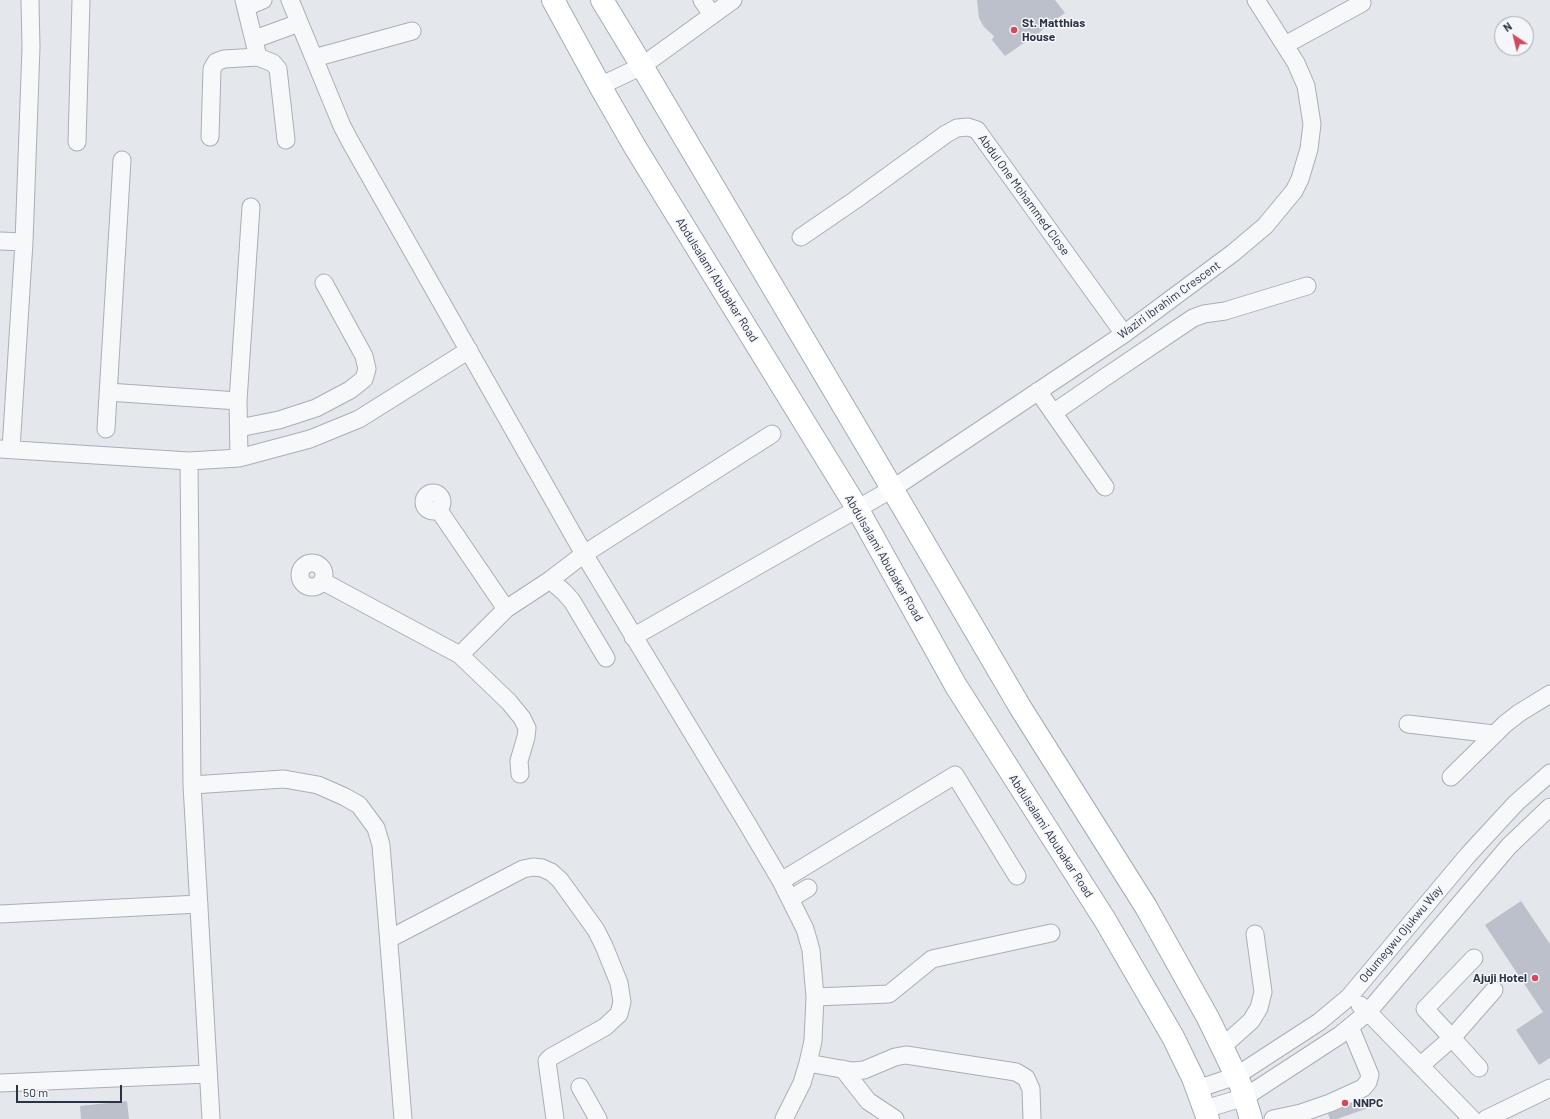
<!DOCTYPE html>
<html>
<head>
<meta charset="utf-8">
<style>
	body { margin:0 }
	#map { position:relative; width:1550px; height:1119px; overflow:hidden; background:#e4e7ec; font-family:Barlow,sans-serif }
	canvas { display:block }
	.north { position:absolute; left:1494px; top:16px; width:40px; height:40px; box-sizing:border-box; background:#f4f6f9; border:1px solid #a4a8b1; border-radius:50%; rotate:325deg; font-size:11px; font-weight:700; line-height:16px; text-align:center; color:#2b3445 }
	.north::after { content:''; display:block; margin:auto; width:14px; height:18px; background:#d1495b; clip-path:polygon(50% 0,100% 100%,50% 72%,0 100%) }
	.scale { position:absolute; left:16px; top:1085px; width:106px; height:18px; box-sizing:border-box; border:2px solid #2b3445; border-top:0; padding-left:5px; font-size:12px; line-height:14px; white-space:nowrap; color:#2b3445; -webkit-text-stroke:3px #f4f6f9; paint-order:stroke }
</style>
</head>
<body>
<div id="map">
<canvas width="1550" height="1119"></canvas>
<div class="north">N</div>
<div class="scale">50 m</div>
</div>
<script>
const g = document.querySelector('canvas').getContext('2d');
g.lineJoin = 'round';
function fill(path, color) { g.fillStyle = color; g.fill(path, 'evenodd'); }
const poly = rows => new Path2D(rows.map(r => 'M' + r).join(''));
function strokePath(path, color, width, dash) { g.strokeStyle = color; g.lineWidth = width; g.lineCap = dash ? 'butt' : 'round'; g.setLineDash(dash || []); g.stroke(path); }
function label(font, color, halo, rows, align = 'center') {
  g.font = font + ' Barlow,sans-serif'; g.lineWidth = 3; g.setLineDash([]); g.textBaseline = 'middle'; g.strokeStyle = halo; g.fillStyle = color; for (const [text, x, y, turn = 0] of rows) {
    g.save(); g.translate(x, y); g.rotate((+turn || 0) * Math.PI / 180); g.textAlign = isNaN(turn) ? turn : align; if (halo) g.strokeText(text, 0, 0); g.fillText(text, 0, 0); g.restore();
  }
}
fill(poly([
	[977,0,1055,0,1065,13,1045,27,1036,36,1024,43,1005,56,992,40,994,36,984,27,979,18],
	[1521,901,1550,944,1550,1058,1539,1065,1516,1030,1543,1012,1485,925],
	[1366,1098,1371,1107,1337,1119,1330,1119,1328,1114],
	[127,1101,129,1119,81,1119,80,1106]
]), '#bbc0ca');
const minor = poly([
	[290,0,342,126,351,143,584,554,748,825,781,881,805,929,811,950,815,997,813,1041,808,1063,802,1083,784,1119],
	[702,0,712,15],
	[246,7,263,0],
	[255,39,299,23],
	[1285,45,1362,3],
	[258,57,273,63,278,69,286,140],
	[314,58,412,31],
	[600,86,642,66,733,0],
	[210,137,212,69,216,62,224,59,258,57,244,0],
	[77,142,81,0],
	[801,237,855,200,946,134,957,128,968,127,977,130,1124,334],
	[0,241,24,242],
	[1038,391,1105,487],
	[108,392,238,401],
	[1053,413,1104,378,1193,318,1204,314,1225,311,1307,286],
	[239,428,279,420,316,408,350,390,364,379,367,369,364,356,324,283],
	[106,429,122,160],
	[0,449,189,461,239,458,310,439,359,419,469,350],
	[11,449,24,242,31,47,30,0],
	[239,458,238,401,251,207],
	[189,461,192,785,211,1119],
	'424 502a9 9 0 1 1 18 0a9 9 0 1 1-18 0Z',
	[438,509,506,609,460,655],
	'300 575a12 12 0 1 1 24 0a12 12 0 1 1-24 0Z',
	[550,580,564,592,572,601,606,658],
	[322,581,460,655,509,702,522,718,527,728,526,737,519,761,520,774],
	[506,609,550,580,584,554,772,434],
	[633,637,892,489,1124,334,1233,253,1265,226,1294,191,1300,179,1309,149,1312,124,1306,86,1296,63,1256,0],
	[1408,724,1494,734],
	[1451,777,1505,724,1519,713,1550,694],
	[192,785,284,779,318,785,345,797,359,805,376,828,381,845,403,1119],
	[781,881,955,775,1017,876],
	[790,899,808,888],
	[0,914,199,904],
	[389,939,523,869,533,867,542,868,551,872,560,880,596,930,604,946,619,983,622,1002,619,1014,605,1027,551,1057,547,1061,555,1119],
	[815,997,889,994,932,959,1051,933],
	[1360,1005,1368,1012,1472,1119],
	[1222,1047,1251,1021,1259,1008,1263,992,1255,934],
	[808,1063,852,1071,864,1070,895,1057,906,1055,1016,1072,1026,1078,1031,1089,1032,1119],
	[1420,1066,1452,1038,1425,1009,1474,958],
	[1479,1068,1452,1038,1494,990],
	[843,1069,868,1101,895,1119],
	[0,1083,208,1074],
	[580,1087,598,1119],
	[1197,1089,1236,1076,1319,1022,1349,997,1468,855,1516,803,1550,773],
	[1205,1109,1245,1097,1340,1035,1368,1012,1509,846,1550,807],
	[1273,1119,1301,1113,1330,1103,1363,1088,1368,1082,1370,1075,1350,1027],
	[1486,1119,1550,1088]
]);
const major = poly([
	[553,0,600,86,635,147,857,508,956,686,1105,920,1173,1037,1193,1078,1208,1119],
	[602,0,642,66,883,473,1020,707,1146,907,1208,1018,1241,1086,1251,1119]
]);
strokePath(minor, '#a9aeb7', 19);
strokePath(major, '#a3abb8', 24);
strokePath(minor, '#f7f8fa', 17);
strokePath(major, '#fff', 22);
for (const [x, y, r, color] of [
	[1014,30,4,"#d1495b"],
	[1535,978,4,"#d1495b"],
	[1345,1103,4,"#d1495b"]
]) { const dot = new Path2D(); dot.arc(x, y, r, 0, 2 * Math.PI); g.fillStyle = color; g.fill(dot); strokePath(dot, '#f4f6f9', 1.5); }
label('bold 12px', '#2b3445', '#f4f6f9', [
	["St. Matthias",1022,23],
	["House",1022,37],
	["Ajuji Hotel",1527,978,"right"],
	["NNPC",1353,1103]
], 'left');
label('12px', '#2b3445', '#f4f6f9', [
	["Abdul One Mohammed Close",1024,195,54],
	["Abdulsalami Abubakar Road",717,280,58],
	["Waziri Ibrahim Crescent",1169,300,-36],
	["Abdulsalami Abubakar Road",884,558,60],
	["Abdulsalami Abubakar Road",1051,836,57],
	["Odumegwu Ojukwu Way",1401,934,-50]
]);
</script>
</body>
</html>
